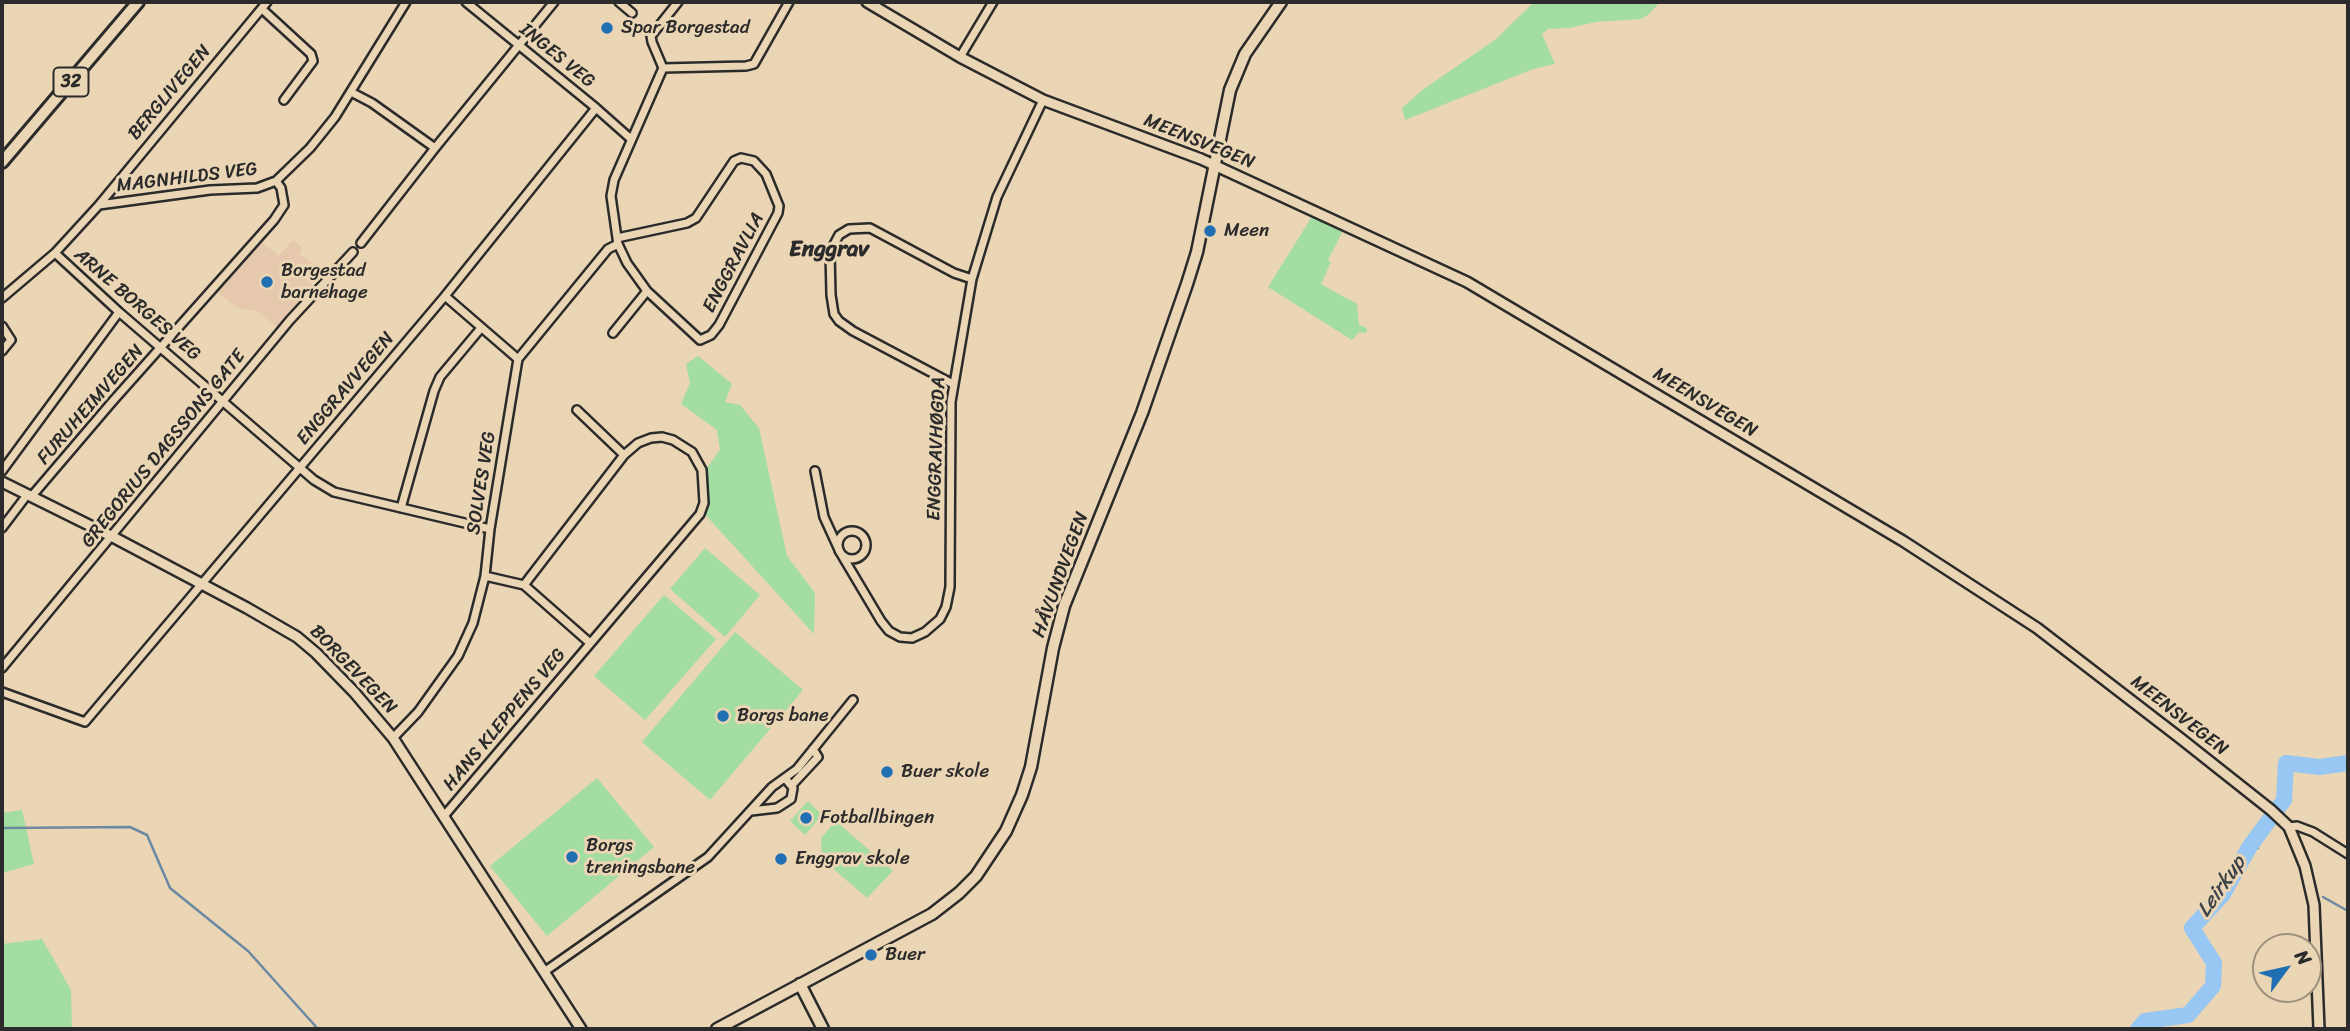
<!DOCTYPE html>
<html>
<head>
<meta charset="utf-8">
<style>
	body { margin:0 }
	#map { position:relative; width:2350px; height:1031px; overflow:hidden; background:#ead5b4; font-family:Sriracha,sans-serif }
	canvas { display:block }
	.frame { position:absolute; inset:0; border:4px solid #2b2b2b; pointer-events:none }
	.north { position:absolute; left:2252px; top:933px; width:70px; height:70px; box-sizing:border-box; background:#ead5b4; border:2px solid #9e917d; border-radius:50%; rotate:57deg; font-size:19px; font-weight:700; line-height:28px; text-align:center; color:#2b2b2b }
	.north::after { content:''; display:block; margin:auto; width:24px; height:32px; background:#1f6fb2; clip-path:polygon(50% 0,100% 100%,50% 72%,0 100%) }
</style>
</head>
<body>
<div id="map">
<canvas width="2350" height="1031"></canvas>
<div class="frame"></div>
<div class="north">N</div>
</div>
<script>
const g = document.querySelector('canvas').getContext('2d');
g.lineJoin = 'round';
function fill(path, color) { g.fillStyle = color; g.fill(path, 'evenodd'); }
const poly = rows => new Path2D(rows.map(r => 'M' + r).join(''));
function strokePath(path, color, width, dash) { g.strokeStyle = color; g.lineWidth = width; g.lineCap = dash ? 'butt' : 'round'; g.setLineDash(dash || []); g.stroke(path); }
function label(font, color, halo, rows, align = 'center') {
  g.font = font + ' Sriracha,sans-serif'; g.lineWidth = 6; g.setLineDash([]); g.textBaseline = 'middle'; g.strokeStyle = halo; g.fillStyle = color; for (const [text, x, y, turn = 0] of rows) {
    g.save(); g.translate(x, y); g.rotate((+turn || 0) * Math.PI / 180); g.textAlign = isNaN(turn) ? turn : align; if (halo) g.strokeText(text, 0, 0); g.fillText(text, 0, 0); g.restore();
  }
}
fill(poly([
	[293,240,303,248,299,254,315,266,305,279,312,285,313,289,277,327,257,311,237,308,217,292,257,245,263,243,279,256]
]), '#e6c8ad');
fill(poly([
	[1534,2,1660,2,1648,15,1640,19,1596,22,1569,28,1548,29,1542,34,1555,64,1533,69,1405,120,1402,108,1421,91,1496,39],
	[1313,215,1344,229,1328,260,1331,262,1321,284,1357,304,1359,325,1367,328,1366,333,1359,332,1352,340,1268,287],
	[698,356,732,384,725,402,740,405,759,428,787,556,815,593,814,634,701,510,706,503,708,491,706,469,720,450,717,430,681,404,690,383,686,364],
	[705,548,760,595,725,637,670,589],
	[664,595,716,639,645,720,594,676],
	[735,632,803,690,710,800,642,742],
	[597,778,654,847,547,936,490,866],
	[808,801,822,815,805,835,790,821],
	[22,810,34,864,2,873,2,813],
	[836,821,893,871,867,898,822,859,821,838],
	[42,939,71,990,72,1029,2,1029,2,944]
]), '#a3dda2');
strokePath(poly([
	[2,828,130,827,147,835,170,888,248,951,318,1029],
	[2252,843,2258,848],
	[2323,897,2348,911]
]), '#6c89a3', 2.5);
strokePath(poly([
	[2138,1029,2145,1021,2188,1015,2213,986,2214,963,2192,928,2223,894,2250,846,2284,800,2286,763,2319,767,2348,763]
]), '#98c7f3', 16);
const minor = poly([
	[466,2,596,108],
	[619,2,632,13],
	[262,9,311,54,313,61,284,100],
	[960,57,993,2],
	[663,68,746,66,754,64,789,2],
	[351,92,372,103,435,148],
	[276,181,310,148,335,117,406,2],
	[99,205,267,2],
	[617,238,687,223,696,218,734,161,741,158,754,161,766,174,779,206,778,213,719,325,711,335,700,340,647,291,627,263,618,244,617,238,611,196,614,180,663,68,652,42,651,36,678,2],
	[361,243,435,148,554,2],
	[55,253,119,312,314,480,334,492,490,529],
	[445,296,518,359],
	[2,298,55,253,99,205,210,190,257,188,276,181,281,188,284,205,274,220,112,402,31,497],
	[2,326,11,340,2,351],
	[613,333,647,291],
	[953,384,853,331,839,321,834,314,831,295,830,252,839,235,849,229,870,228,954,273,972,279],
	[577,410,624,455],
	[2,471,119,312],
	[815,471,824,517,840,552,881,621,889,631,900,637,912,638,925,632,940,619,946,607,950,587,951,402,972,279,997,197,1043,100],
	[401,508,434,391,440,377,481,328],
	[2,528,27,495],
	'838 545a14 14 0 1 1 28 0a14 14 0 1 1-28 0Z',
	[485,576,524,585,590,643],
	[2,668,290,320,353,252],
	[2,692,85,722,445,296,596,108,631,139],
	[393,738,418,712,458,656,473,623,485,576,490,529,518,359,608,249,618,244],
	[792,785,818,757,813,749],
	[751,811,777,808,791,799,793,788,785,778],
	[444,816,700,514,704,503,702,470,692,452,673,440,662,437,651,438,638,443,624,455,524,585],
	[2289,827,2297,826,2313,832,2348,854],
	[544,972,708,857,772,787,797,769,853,700]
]);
const tertiary = poly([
	[867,2,960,57,1043,100,1201,159,1467,282,1903,541,2037,628,2180,738,2271,810,2289,827,2305,866,2314,905,2319,1029],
	[2,482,113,537,247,608,297,637,316,653,354,692,393,738,581,1029]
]);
const secondary = poly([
	[800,984,823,1029],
	[717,1029,932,914,959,893,976,876,1006,831,1022,795,1031,767,1053,648,1064,606,1142,413,1187,284,1197,252,1230,90,1245,54,1281,2]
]);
const primary = poly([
	[2,162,138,2]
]);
strokePath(minor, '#2b2b2b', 12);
strokePath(tertiary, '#2b2b2b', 14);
strokePath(secondary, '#2b2b2b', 15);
strokePath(primary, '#2b2b2b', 16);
strokePath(minor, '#ead5b4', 7);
strokePath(tertiary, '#ead5b4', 9);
strokePath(secondary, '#ead5b4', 10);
strokePath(primary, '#ead5b4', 10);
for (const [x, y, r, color] of [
	[607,28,7,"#1f6fb2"],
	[1210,231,7,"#1f6fb2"],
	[267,282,7,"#1f6fb2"],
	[723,716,7,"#1f6fb2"],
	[887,772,7,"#1f6fb2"],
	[806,818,7,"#1f6fb2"],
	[572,857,7,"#1f6fb2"],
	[781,859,7,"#1f6fb2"],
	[871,955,7,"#1f6fb2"]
]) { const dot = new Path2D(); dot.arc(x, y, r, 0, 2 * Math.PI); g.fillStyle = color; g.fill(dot); strokePath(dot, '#ead5b4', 2.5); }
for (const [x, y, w] of [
	[71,82,35]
]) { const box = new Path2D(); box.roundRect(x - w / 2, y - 14.5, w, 29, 5); g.fillStyle = '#ead5b4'; g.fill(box); strokePath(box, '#2b2b2b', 2); }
label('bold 18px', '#2b2b2b', null, [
	["32",71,82]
]);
label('19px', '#2b2b2b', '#ead5b4', [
	["Spar Borgestad",621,28],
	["Meen",1224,231],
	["Borgestad",281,271],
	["barnehage",281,293],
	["Borgs bane",737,716],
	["Buer skole",901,772],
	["Fotballbingen",820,818],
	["Borgs",586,846],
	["treningsbane",586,868],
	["Enggrav skole",795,859],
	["Buer",885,955]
], 'left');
label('19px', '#2b2b2b', '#ead5b4', [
	["INGES VEG",557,56,39],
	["BERGLIVEGEN",170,93,-50],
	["MEENSVEGEN",1199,142,22],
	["MAGNHILDS VEG",187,178,-7],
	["ENGGRAVLIA",734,263,-62],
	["ARNE BORGES VEG",137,305,41],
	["ENGGRAVVEGEN",346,389,-50],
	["MEENSVEGEN",1705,403,31],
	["FURUHEIMVEGEN",91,405,-49],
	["GREGORIUS DAGSSONS GATE",164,449,-51],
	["ENGGRAVHØGDA",937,449,-88],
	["SOLVES VEG",482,483,-81],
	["HÅVUNDVEGEN",1061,575,-70],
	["BORGEVEGEN",353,670,46],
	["MEENSVEGEN",2179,716,38],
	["HANS KLEPPENS VEG",505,720,-50]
]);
label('italic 21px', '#3b4249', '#ead5b4', [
	["Leirkup",2222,887,-55]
]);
label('bold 23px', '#2b2b2b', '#ead5b4', [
	["Enggrav",829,250]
]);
</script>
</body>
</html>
